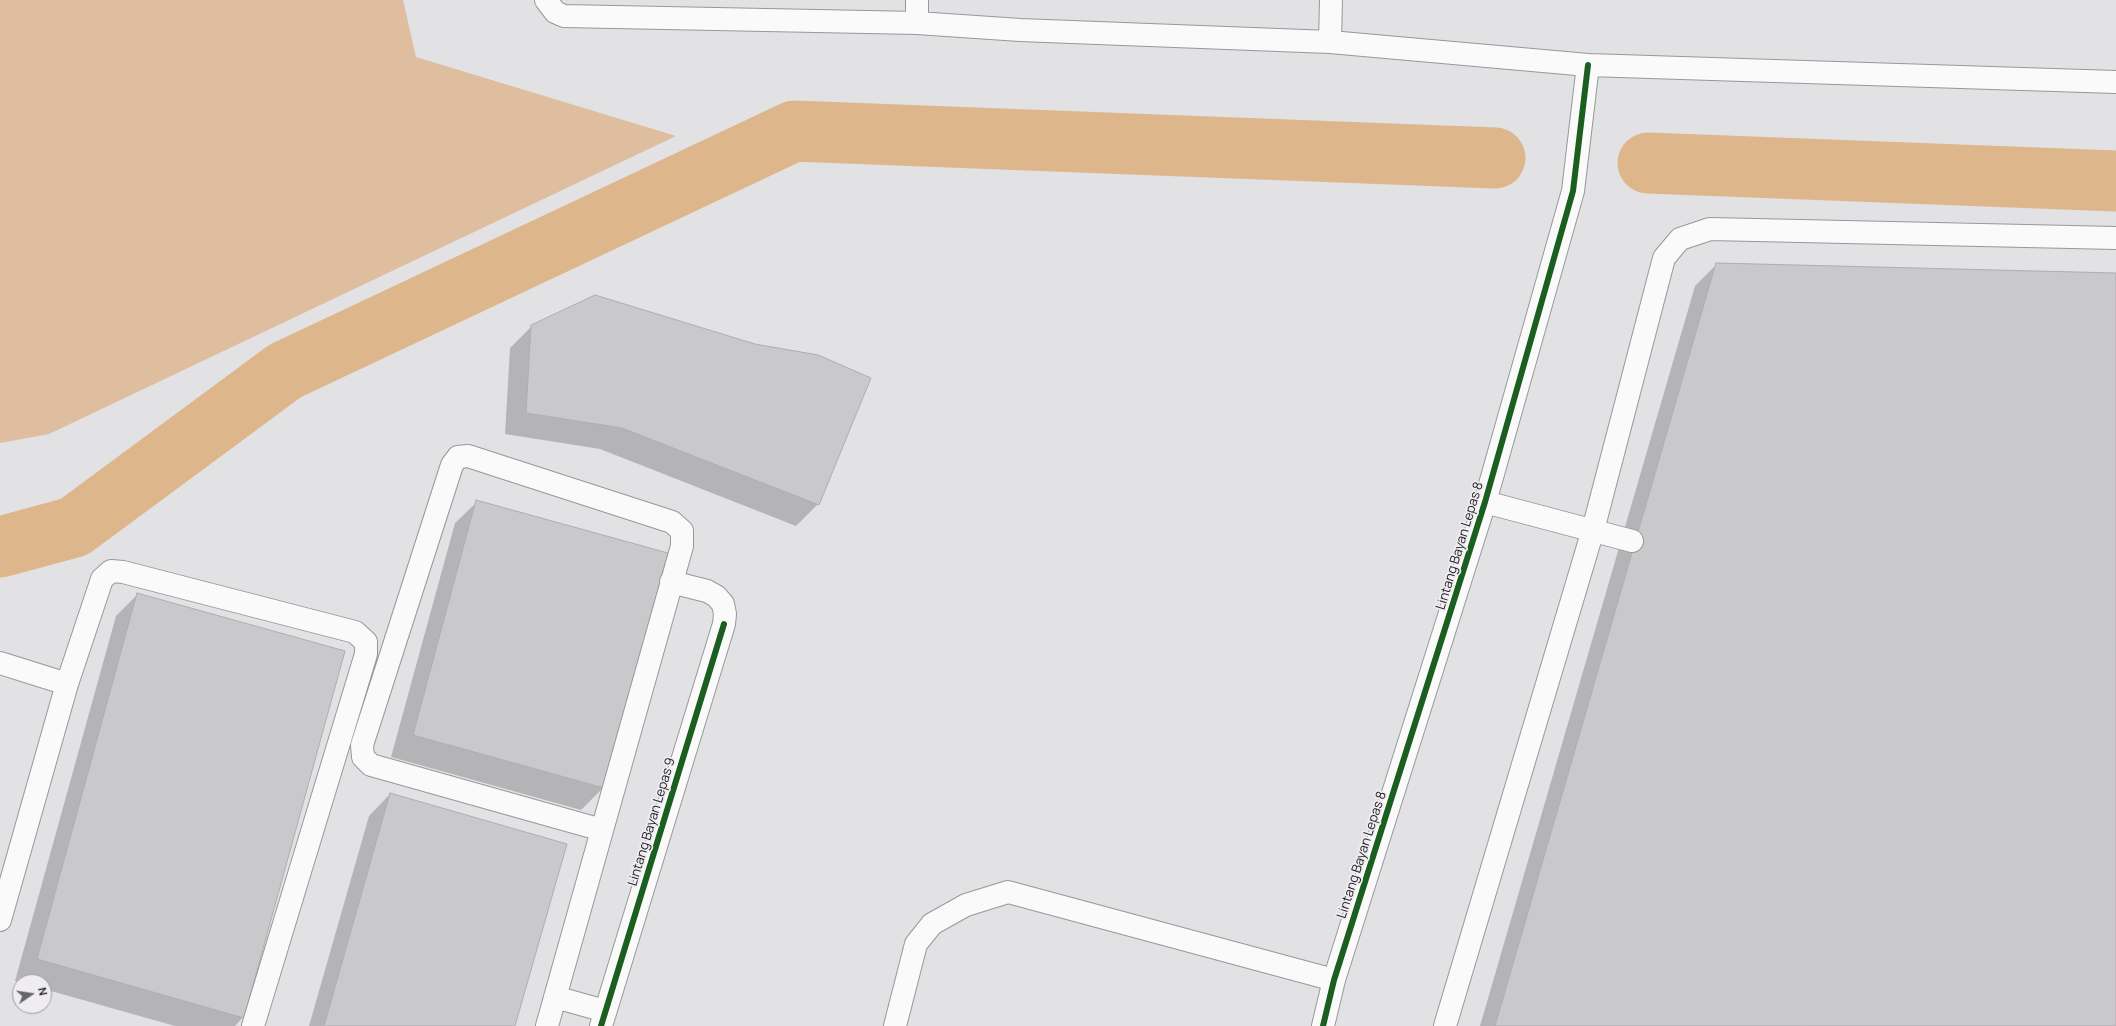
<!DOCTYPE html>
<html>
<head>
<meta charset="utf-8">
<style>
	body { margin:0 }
	#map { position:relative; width:2116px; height:1026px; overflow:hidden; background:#e2e1e4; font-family:Manrope,sans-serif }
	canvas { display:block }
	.north { position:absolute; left:12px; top:974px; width:40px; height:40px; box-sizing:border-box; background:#efedf2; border:1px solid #9d9ca0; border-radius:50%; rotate:77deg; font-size:11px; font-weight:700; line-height:16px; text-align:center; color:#232324 }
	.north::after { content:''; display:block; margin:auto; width:14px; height:18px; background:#666667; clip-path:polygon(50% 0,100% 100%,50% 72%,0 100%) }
</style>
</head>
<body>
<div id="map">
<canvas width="2116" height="1026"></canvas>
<div class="north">N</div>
</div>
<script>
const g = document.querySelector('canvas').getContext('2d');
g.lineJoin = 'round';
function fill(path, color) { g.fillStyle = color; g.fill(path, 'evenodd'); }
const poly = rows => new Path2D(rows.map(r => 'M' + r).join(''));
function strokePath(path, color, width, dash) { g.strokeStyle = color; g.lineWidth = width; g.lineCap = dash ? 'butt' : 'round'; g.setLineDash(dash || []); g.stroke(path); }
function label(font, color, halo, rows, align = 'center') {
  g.font = font + ' Manrope,sans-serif'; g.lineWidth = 3.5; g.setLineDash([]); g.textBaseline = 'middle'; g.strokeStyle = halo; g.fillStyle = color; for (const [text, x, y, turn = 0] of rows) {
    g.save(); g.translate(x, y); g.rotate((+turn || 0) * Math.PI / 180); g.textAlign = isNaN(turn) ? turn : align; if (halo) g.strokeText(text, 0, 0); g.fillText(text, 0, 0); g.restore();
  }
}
fill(poly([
	[0,0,403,0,416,57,676,136,49,434,0,443]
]), '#debe9e');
fill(poly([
	[1717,264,2116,274,2116,1026,1480,1026,1695,286],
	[532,326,755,345,818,504,796,526,600,449,505,434,510,348],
	[477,502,603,788,581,810,391,757,455,523],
	[138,594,243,1017,235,1026,175,1026,44,989,44,982,15,981,116,616],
	[390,794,514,1026,309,1026,369,816]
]), '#0003');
strokePath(poly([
	[1648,163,2116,181],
	[0,547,74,527,285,371,794,131,1495,158]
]), '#deb68c', 61);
const building = poly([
	[1716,263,2116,273,2116,1026,1495,1026,1716,263],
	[595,295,755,344,818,355,871,378,819,505,622,428,526,413,531,325,595,295],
	[476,500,668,553,604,788,413,735,476,500],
	[137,593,345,651,244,1018,37,959,137,593],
	[390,793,567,844,515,1026,324,1026,390,793]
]);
fill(building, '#c9c8ca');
strokePath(building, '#aeadb0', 1);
const minor = poly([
	[546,0,555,12,564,16,917,23,1020,30,1330,42,1588,65,2116,82],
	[917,23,917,0],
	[1330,42,1331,0],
	[1485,502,1632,541],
	[0,663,67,684],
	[0,920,67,684,102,579,111,571,123,572,355,632,366,642,366,654,253,1026],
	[555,997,605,1011],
	[547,1026,682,546,682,531,672,522,468,456,458,457,452,465,362,745,363,757,371,765,602,830],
	[601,1026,724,624,725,614,723,604,716,596,707,591,671,582],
	[895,1026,916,944,932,924,966,905,1008,892,1334,980],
	[1323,1026,1334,980,1485,502,1573,191,1588,65],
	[1445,1026,1593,530,1664,258,1680,239,1710,229,2116,238]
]);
strokePath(minor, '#989799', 24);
strokePath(minor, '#fbfafb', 22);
strokePath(poly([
	[601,1026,724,624],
	[1323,1026,1334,980,1485,502,1573,191,1588,65]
]), '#1b5e20', 6);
label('13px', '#232324', '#efedf2', [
	["Lintang Bayan Lepas 8",1460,546,-73],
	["Lintang Bayan Lepas 9",652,822,-73],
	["Lintang Bayan Lepas 8",1362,855,-72]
]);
</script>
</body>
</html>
